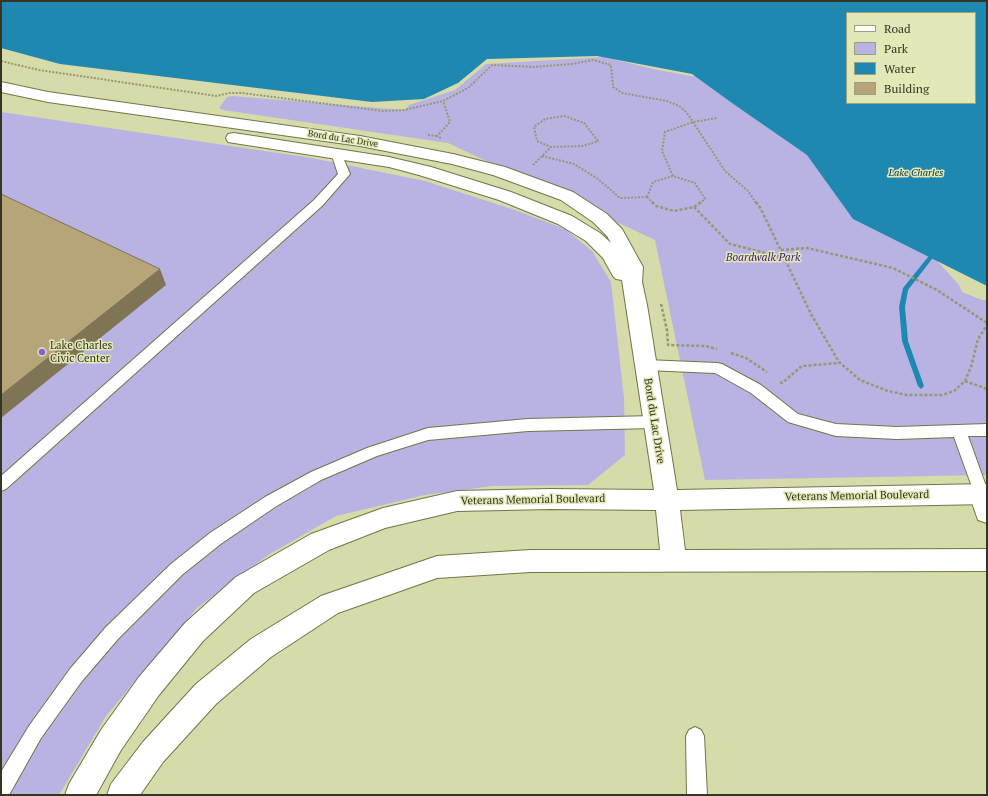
<!DOCTYPE html>
<html>
<head>
<meta charset="utf-8">
<style>
	body { margin:0 }
	#map { position:relative; width:988px; height:796px; overflow:hidden; background:#d7daa9; font-family:"PT Serif",serif }
	canvas { display:block }
	.frame { position:absolute; inset:0; border:2px solid #343522; pointer-events:none }
	.legend { position:absolute; left:846px; top:12px; width:130px; height:92px; box-sizing:border-box; background:#e4e7b6; border:1px solid #9ea07b; margin:0; padding:5px 7px; list-style:none; font-size:12px; color:#343522 }
	.legend li { display:flex; align-items:center; gap:8px; height:20px }
	.legend b { width:20px; border:1px solid #9ea07b }
</style>
</head>
<body>
<div id="map">
<canvas width="988" height="796"></canvas>
<div class="frame"></div>
<ul class="legend">
<li><b style="height:5px;background:#fff"></b>Road</li>
<li><b style="height:11px;background:#b9b3e3"></b>Park</li>
<li><b style="height:11px;background:#1f88b1"></b>Water</li>
<li><b style="height:11px;background:#b6a578"></b>Building</li>
</ul>
</div>
<script>
const g = document.querySelector('canvas').getContext('2d');
g.lineJoin = 'round';
function fill(path, color) { g.fillStyle = color; g.fill(path, 'evenodd'); }
const poly = rows => new Path2D(rows.map(r => 'M' + r).join(''));
function strokePath(path, color, width, dash) { g.strokeStyle = color; g.lineWidth = width; g.lineCap = dash ? 'butt' : 'round'; g.setLineDash(dash || []); g.stroke(path); }
function label(font, color, halo, rows, align = 'center') {
  g.font = font + ' "PT Serif",serif'; g.lineWidth = 3; g.setLineDash([]); g.textBaseline = 'middle'; g.strokeStyle = halo; g.fillStyle = color; for (const [text, x, y, turn = 0] of rows) {
    g.save(); g.translate(x, y); g.rotate((+turn || 0) * Math.PI / 180); g.textAlign = isNaN(turn) ? turn : align; if (halo) g.strokeText(text, 0, 0); g.fillText(text, 0, 0); g.restore();
  }
}
fill(poly([
	[604,57,658,70,691,76,778,85,959,285,962,292,982,300,987,300,987,475,705,480,655,240,448,143,223,110,219,108,227,97,232,96,404,110,407,108,409,105,455,90,486,64],
	[1,112,312,158,425,181,515,210,565,229,592,251,611,282,624,398,625,455,588,485,492,486,425,495,336,516,268,555,197,608,106,716,59,795,1,795]
]), '#b9b3e3');
fill(poly([
	[1,1,987,1,987,286,853,219,807,155,732,103,692,74,597,56,487,59,458,83,424,99,372,102,60,64,1,48],
	[847,13,975,13,975,103,847,103]
]), '#1f88b1');
fill(poly([
	[930,256,933,258,932,259,908,290,905,307,908,341,924,386,921,389,918,386,902,341,899,307,903,288,928,257,930,256]
]), '#1f88b1');
const lane = poly([
	[336,150,341,153,350,174,322,206,6,489,1,491,1,476,314,200,338,174,331,153,336,150],
	[646,360,717,363,722,364,761,385,798,414,836,424,897,427,987,424,987,436,968,436,987,489,987,497,981,500,976,498,954,437,897,439,836,436,788,422,751,393,715,373,646,370,641,369,639,365,641,361,646,360],
	[654,416,659,418,661,422,659,426,654,428,528,431,428,440,377,456,321,480,275,507,222,543,183,574,118,639,82,681,41,738,9,795,1,795,1,772,29,726,70,669,106,627,171,564,210,533,265,497,311,472,367,448,428,428,528,419,654,416],
	[695,727,701,730,704,736,707,795,687,795,686,736,689,730,695,727]
]);
const street = poly([
	[981,484,987,486,987,523,978,520,969,494,973,487,981,484]
]);
const secondary = poly([
	[1,82,48,92,360,136,453,154,505,167,573,192,607,214,622,229,643,267,642,282,647,305,677,490,987,484,987,504,680,510,685,550,987,549,987,571,530,572,437,578,338,613,271,657,216,704,163,762,140,795,107,795,111,784,143,742,196,684,251,639,321,596,437,556,530,550,660,550,656,510,550,509,457,511,385,528,329,550,254,593,203,641,159,695,121,750,96,795,65,795,69,784,101,730,139,677,185,623,236,577,311,534,383,508,457,491,550,489,654,490,622,280,616,279,613,276,603,258,586,241,558,224,499,200,419,175,389,167,234,143,228,142,226,138,228,134,234,133,389,157,431,167,511,192,572,216,600,233,611,243,607,236,593,222,561,200,493,175,452,164,360,146,48,102,1,92,1,82]
]);
strokePath(lane, '#737548', 2);
strokePath(street, '#737548', 2);
strokePath(secondary, '#737548', 2);
strokePath(poly([
	[1,61,39,70,216,96,229,93,242,93,382,111,404,110,443,101,468,88,492,65,534,67,572,64,593,60,611,65,613,87,622,93,667,101,679,106,687,113,725,171,748,191,756,203],
	[564,116,584,123,598,141,583,146,551,147,537,141,534,127,545,119,564,116],
	[428,135,437,136],
	[441,138,437,136,450,122,443,101],
	[542,156,574,164,598,179,620,198,647,197],
	[533,165,551,147],
	[673,176,662,151,665,132,693,122,717,118],
	[647,197,653,203],
	[647,197,653,182,673,176,695,183,705,199,700,203]
]), '#969873', 2, [2, 1.5]);
strokePath(poly([
	[652,202,656,206,674,211,694,207,701,202],
	[756,202,761,209,811,314,839,362,860,380,888,391,907,395,942,395,954,391,965,381,971,367,978,339,987,325],
	[694,207,730,244,785,258],
	[781,250,807,248,893,268,937,290,987,323],
	[661,304,667,330,668,345,705,346,717,349],
	[731,353,746,358,767,372],
	[965,381,987,389],
	[780,382,782,383,802,366,839,363]
]), '#969873', 2.5, [3, 2]);
fill(lane, '#fff');
fill(street, '#fff');
fill(secondary, '#fff');
fill(poly([
	[160,269,166,285,1,418,1,395]
]), '#7f7454');
const building = poly([
	[1,194,160,269,1,395,1,194]
]);
fill(building, '#b6a578');
strokePath(building, '#7f7454', 1);
for (const [x, y, r, color] of [
	[42,352,4,"#7f63de"]
]) { const dot = new Path2D(); dot.arc(x, y, r, 0, 2 * Math.PI); g.fillStyle = color; g.fill(dot); strokePath(dot, '#e4e7b6', 1.5); }
label('9px', '#343522', '#e4e7b6', [
	["Bord du Lac Drive",343,139,9]
]);
label('italic 10px', '#043142', '#e4e7b6', [
	["Lake Charles",916,173]
]);
label('italic 11px', '#341970', '#e4e7b6', [
	["Boardwalk Park",763,258]
]);
label('11px', '#343522', '#e4e7b6', [
	["Lake Charles",50,346],
	["Civic Center",50,359]
], 'left');
label('11px', '#343522', '#e4e7b6', [
	["Bord du Lac Drive",654,421,81],
	["Veterans Memorial Boulevard",857,496,-1],
	["Veterans Memorial Boulevard",533,500,-1]
]);
</script>
</body>
</html>
